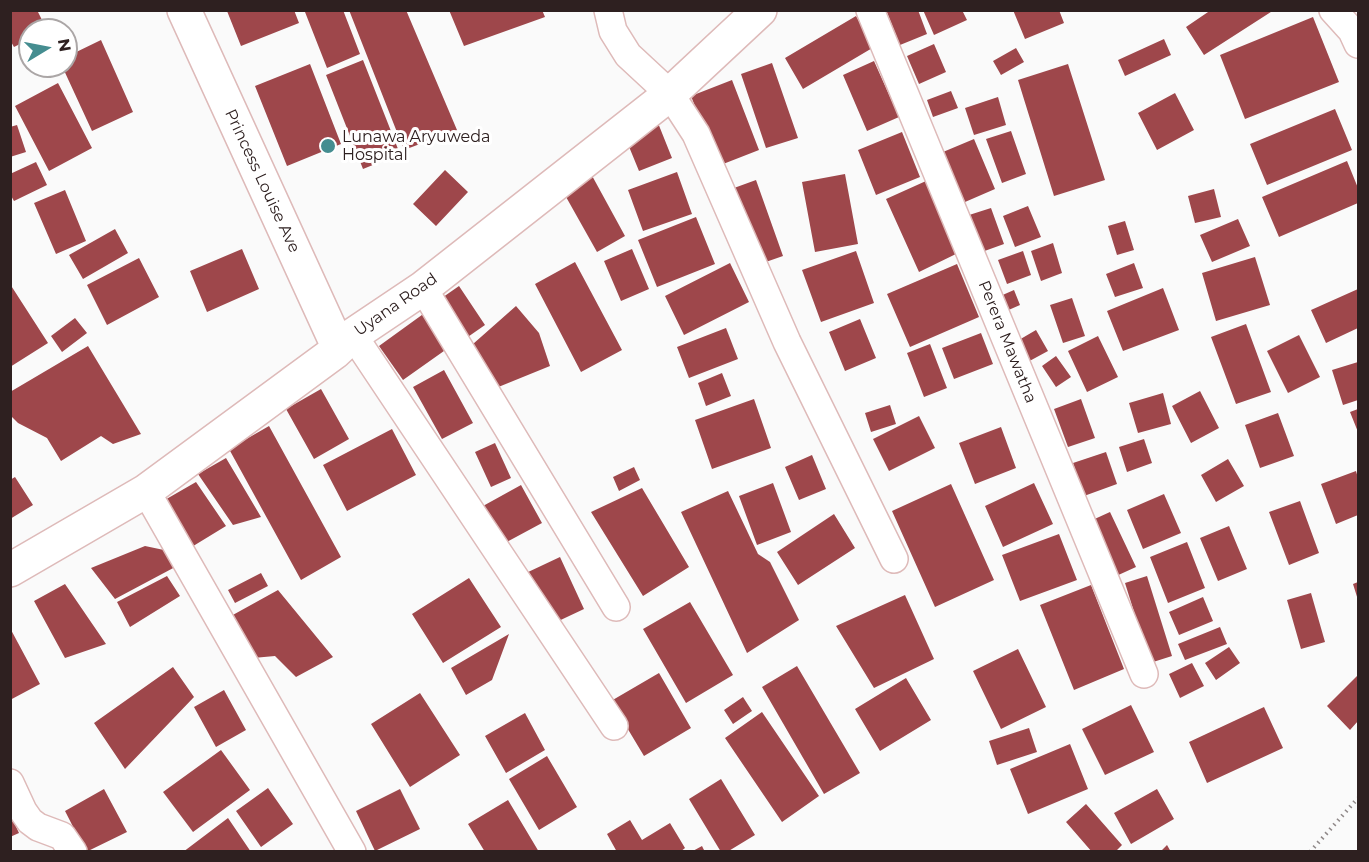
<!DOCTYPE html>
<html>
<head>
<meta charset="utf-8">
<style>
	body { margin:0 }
	#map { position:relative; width:1369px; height:862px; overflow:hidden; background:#fafafa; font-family:Montserrat,sans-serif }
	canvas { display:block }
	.frame { position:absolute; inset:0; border:12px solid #2e2020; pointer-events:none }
	.north { position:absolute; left:18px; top:18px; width:60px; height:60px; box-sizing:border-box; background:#fff; border:2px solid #aba6a6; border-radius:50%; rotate:80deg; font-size:16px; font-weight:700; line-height:24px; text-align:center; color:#2e2020 }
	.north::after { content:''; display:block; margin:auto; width:21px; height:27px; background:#458d90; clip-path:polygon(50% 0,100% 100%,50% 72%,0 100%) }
</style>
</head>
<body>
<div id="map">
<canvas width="1369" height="862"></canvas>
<div class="frame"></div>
<div class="north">N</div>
</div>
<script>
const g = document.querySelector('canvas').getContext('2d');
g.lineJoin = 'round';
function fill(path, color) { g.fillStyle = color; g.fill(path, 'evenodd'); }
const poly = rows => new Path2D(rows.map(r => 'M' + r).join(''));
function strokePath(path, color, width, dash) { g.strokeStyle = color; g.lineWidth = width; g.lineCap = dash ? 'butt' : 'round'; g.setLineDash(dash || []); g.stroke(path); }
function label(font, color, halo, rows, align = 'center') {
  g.font = font + ' Montserrat,sans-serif'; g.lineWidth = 6; g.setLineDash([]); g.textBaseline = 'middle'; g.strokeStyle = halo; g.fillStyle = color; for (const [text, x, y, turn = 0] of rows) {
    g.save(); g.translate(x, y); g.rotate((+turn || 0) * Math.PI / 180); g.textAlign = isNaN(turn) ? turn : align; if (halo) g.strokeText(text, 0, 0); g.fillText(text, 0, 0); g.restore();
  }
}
fill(poly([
	[10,10,37,10,47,30,30,30,30,39,14,47,10,40],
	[294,10,299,23,241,46,227,11],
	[308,10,343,10,360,54,327,68,305,12],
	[349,10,406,10,457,130,404,150],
	[449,10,542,10,545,17,464,46],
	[886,10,918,10,927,34,900,45],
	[923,10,962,10,967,20,934,35],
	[1013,10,1059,10,1064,23,1025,39],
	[1211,10,1274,10,1204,55,1186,27],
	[856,16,874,47,803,89,785,58],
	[1313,17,1339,82,1245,119,1220,55],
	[1164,39,1171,55,1125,76,1118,60],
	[101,40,133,112,92,131,62,66,66,66,66,57],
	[934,44,946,72,919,84,907,56],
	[1016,48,1024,62,1001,75,993,61],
	[363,60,400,154,363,169,326,75],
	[874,61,899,117,867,131,843,75],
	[772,63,798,138,766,148,741,74],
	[310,64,341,144,287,166,255,86],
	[1068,64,1105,180,1054,196,1018,80],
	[732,80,759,150,718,166,691,96],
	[58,83,92,148,49,171,15,106],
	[951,91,958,108,933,117,927,100],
	[1175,93,1194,130,1157,150,1138,113],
	[998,97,1006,125,974,135,965,108],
	[1335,109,1352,150,1267,185,1250,144],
	[656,118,672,158,639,171,623,132],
	[17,125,26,152,10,157,10,127],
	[1011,131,1026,174,1002,183,986,139],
	[902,132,920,177,876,195,858,150],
	[974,139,995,189,965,202,943,152],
	[1347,161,1358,188,1358,203,1279,237,1262,197],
	[36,162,47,185,14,201,10,194,10,174],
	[445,170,468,192,436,226,413,204],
	[590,172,625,236,597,252,561,188],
	[677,172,692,214,643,231,628,190],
	[845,174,858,244,815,252,802,182],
	[756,180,783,256,760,264,734,188],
	[926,181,958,253,919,272,886,199],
	[1214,189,1221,217,1195,223,1188,196],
	[65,190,86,241,56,254,34,203],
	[1028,206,1041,237,1015,247,1003,216],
	[991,208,1004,244,979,253,966,216],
	[696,217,715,264,657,287,638,240],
	[1238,219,1250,246,1212,262,1200,235],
	[1125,221,1134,250,1117,255,1108,226],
	[115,229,128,253,83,279,69,255],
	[1053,243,1062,273,1041,281,1031,251],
	[242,249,259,289,207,312,190,271],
	[632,249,649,289,621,301,604,261],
	[856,251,874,303,821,322,802,270],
	[1023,251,1031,275,1007,284,998,260],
	[1255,257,1270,305,1216,321,1202,273],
	[139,258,159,297,107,325,87,285],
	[575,262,622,350,581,372,535,284],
	[730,263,749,302,684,335,665,296],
	[1134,263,1143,288,1115,297,1106,274],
	[957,264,979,317,910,347,887,294],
	[10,284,48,343,10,367],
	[459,286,485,325,462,341,436,302],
	[1163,288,1179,330,1123,351,1107,311],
	[1358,289,1358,328,1326,343,1311,310],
	[1014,290,1020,305,1004,312,998,297],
	[1072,298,1085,336,1063,343,1050,305],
	[516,306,539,333,550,366,491,390,473,344],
	[426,312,451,346,403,380,379,346],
	[75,318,87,333,62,352,51,336],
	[860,319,876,358,845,371,829,332],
	[1246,324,1271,392,1236,404,1211,337],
	[726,328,738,359,689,378,677,347],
	[1036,330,1048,351,1024,364,1012,344],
	[981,333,993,364,954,379,942,348],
	[1299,335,1320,377,1288,393,1267,351],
	[1098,336,1118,377,1087,392,1068,351],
	[930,344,947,388,924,397,907,353],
	[88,346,141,434,113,444,101,436,61,461,47,438,18,423,10,415,10,392],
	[1056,356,1071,377,1056,387,1042,366],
	[1358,362,1358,400,1343,405,1332,370],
	[444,370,473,423,442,439,413,387],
	[722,373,731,396,706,406,698,383],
	[321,389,349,439,314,459,286,409],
	[1200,391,1219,428,1191,443,1172,406],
	[1163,393,1171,424,1138,433,1129,403],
	[754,399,771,448,712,469,695,420],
	[1081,399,1095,438,1068,447,1054,409],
	[890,405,896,424,871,432,865,413],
	[1358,409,1358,432,1350,412],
	[1278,413,1294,456,1260,468,1245,425],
	[919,416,935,448,889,471,873,439],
	[269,426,341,557,301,580,229,449],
	[1001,427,1016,468,975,484,959,443],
	[392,429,416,475,347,511,323,465],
	[1144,439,1152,463,1127,472,1119,447],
	[495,443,511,478,491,487,475,452],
	[1106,452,1117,484,1084,496,1073,463],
	[812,455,826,489,799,500,785,467],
	[226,458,261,517,233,525,198,474],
	[1228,459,1244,486,1216,502,1201,475],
	[634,467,640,480,619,491,613,477],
	[1356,471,1358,478,1358,515,1336,524,1321,484],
	[15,477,33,505,10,519,10,480],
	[196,482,226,526,190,548,163,501],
	[773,483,791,532,757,545,739,496],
	[1034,483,1053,524,1003,547,985,506],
	[951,484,994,580,935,607,892,511],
	[521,485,542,523,503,544,483,506],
	[642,488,689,567,643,596,591,512],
	[728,491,758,554,770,562,799,620,747,653,681,512],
	[1164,494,1181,533,1143,549,1127,510],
	[1300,501,1319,553,1289,565,1269,512],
	[1110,512,1136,567,1114,577,1088,522],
	[834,514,855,548,798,585,777,552],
	[1229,526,1247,569,1218,581,1200,538],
	[1059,534,1077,580,1020,601,1002,555],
	[1187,542,1205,588,1168,603,1150,557],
	[145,546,164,550,177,566,115,599,91,568],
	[560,557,584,609,550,625,526,573],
	[261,573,268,586,235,603,228,590],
	[167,576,180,596,130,627,117,602],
	[1147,576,1172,656,1150,663,1125,583],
	[469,578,501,627,443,663,412,614],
	[1358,582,1358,600,1353,584],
	[65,584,106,644,65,658,34,601],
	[1091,585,1124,669,1074,690,1040,605],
	[278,590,333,657,296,677,275,656,253,658,231,616],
	[1311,593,1325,642,1301,649,1287,600],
	[905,595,934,659,874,688,836,626],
	[1203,597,1213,621,1179,635,1169,612],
	[690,602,733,675,686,703,643,629],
	[1220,627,1227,644,1185,660,1178,644],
	[10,628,40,684,10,700],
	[509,634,492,680,466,695,451,668],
	[1229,647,1240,663,1216,680,1205,663],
	[1018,649,1046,707,1001,729,973,671],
	[1192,663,1204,686,1180,698,1169,674],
	[797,666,860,773,824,794,762,687],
	[173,667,194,697,125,769,94,723],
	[659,673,691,728,644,756,611,701],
	[1358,675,1358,721,1350,730,1327,706],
	[906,678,931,720,880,751,855,709],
	[224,690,246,730,216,747,194,707],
	[420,693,460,755,410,787,371,724],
	[743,697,752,711,733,724,724,710],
	[1131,705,1154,752,1105,775,1082,729],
	[1264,707,1283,748,1207,783,1189,742],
	[762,712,819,796,782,822,725,738],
	[525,713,545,750,506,773,485,736],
	[1029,728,1037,752,997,765,989,741],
	[1070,744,1088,789,1028,814,1010,769],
	[221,750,250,790,193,832,163,792],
	[547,756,577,807,539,830,509,779],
	[721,779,755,835,727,852,721,852,689,799],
	[268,788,293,824,261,847,236,811],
	[104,789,127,832,86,852,65,811],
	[400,789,420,829,375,851,356,811],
	[1157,789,1174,819,1131,844,1114,813],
	[508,800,539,852,485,852,468,824],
	[1086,804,1122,845,1115,852,1092,852,1066,822],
	[10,814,19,833,10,837],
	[228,818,251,852,183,852],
	[630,820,642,840,670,823,685,848,680,852,617,852,607,834],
	[1167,845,1171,852,1160,852],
	[702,846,705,852,691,852]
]), '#9e474b');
const street = poly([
	[608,10,613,31,628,55,670,94,696,134,787,342,894,559],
	[870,10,1144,674],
	[1333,10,1352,31,1358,44],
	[423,288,616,607],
	[353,335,614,726],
	[146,491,352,852],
	[10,783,23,811,30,821,38,827,62,836,73,852]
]);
const secondary = poly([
	[184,10,335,340,335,352],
	[10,570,146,491,335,352,353,335,423,288,670,94,760,10]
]);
strokePath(street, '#debab9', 30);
strokePath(secondary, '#debab9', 36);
strokePath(poly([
	[1310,852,1358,798]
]), '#908989', 4, [1.5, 4.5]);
strokePath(street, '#fff', 27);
strokePath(secondary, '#fff', 33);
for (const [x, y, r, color] of [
	[328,146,8,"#458d90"]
]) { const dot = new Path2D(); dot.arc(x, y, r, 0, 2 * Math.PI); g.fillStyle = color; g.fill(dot); strokePath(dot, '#fff', 2); }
label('16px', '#2e2020', '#fff', [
	["Lunawa Aryuweda",342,137],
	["Hospital",342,155]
], 'left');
label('16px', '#2e2020', '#fff', [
	["Princess Louise Ave",262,181,65],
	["Uyana Road",396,305,-35],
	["Perera Mawatha",1007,342,68]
]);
</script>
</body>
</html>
